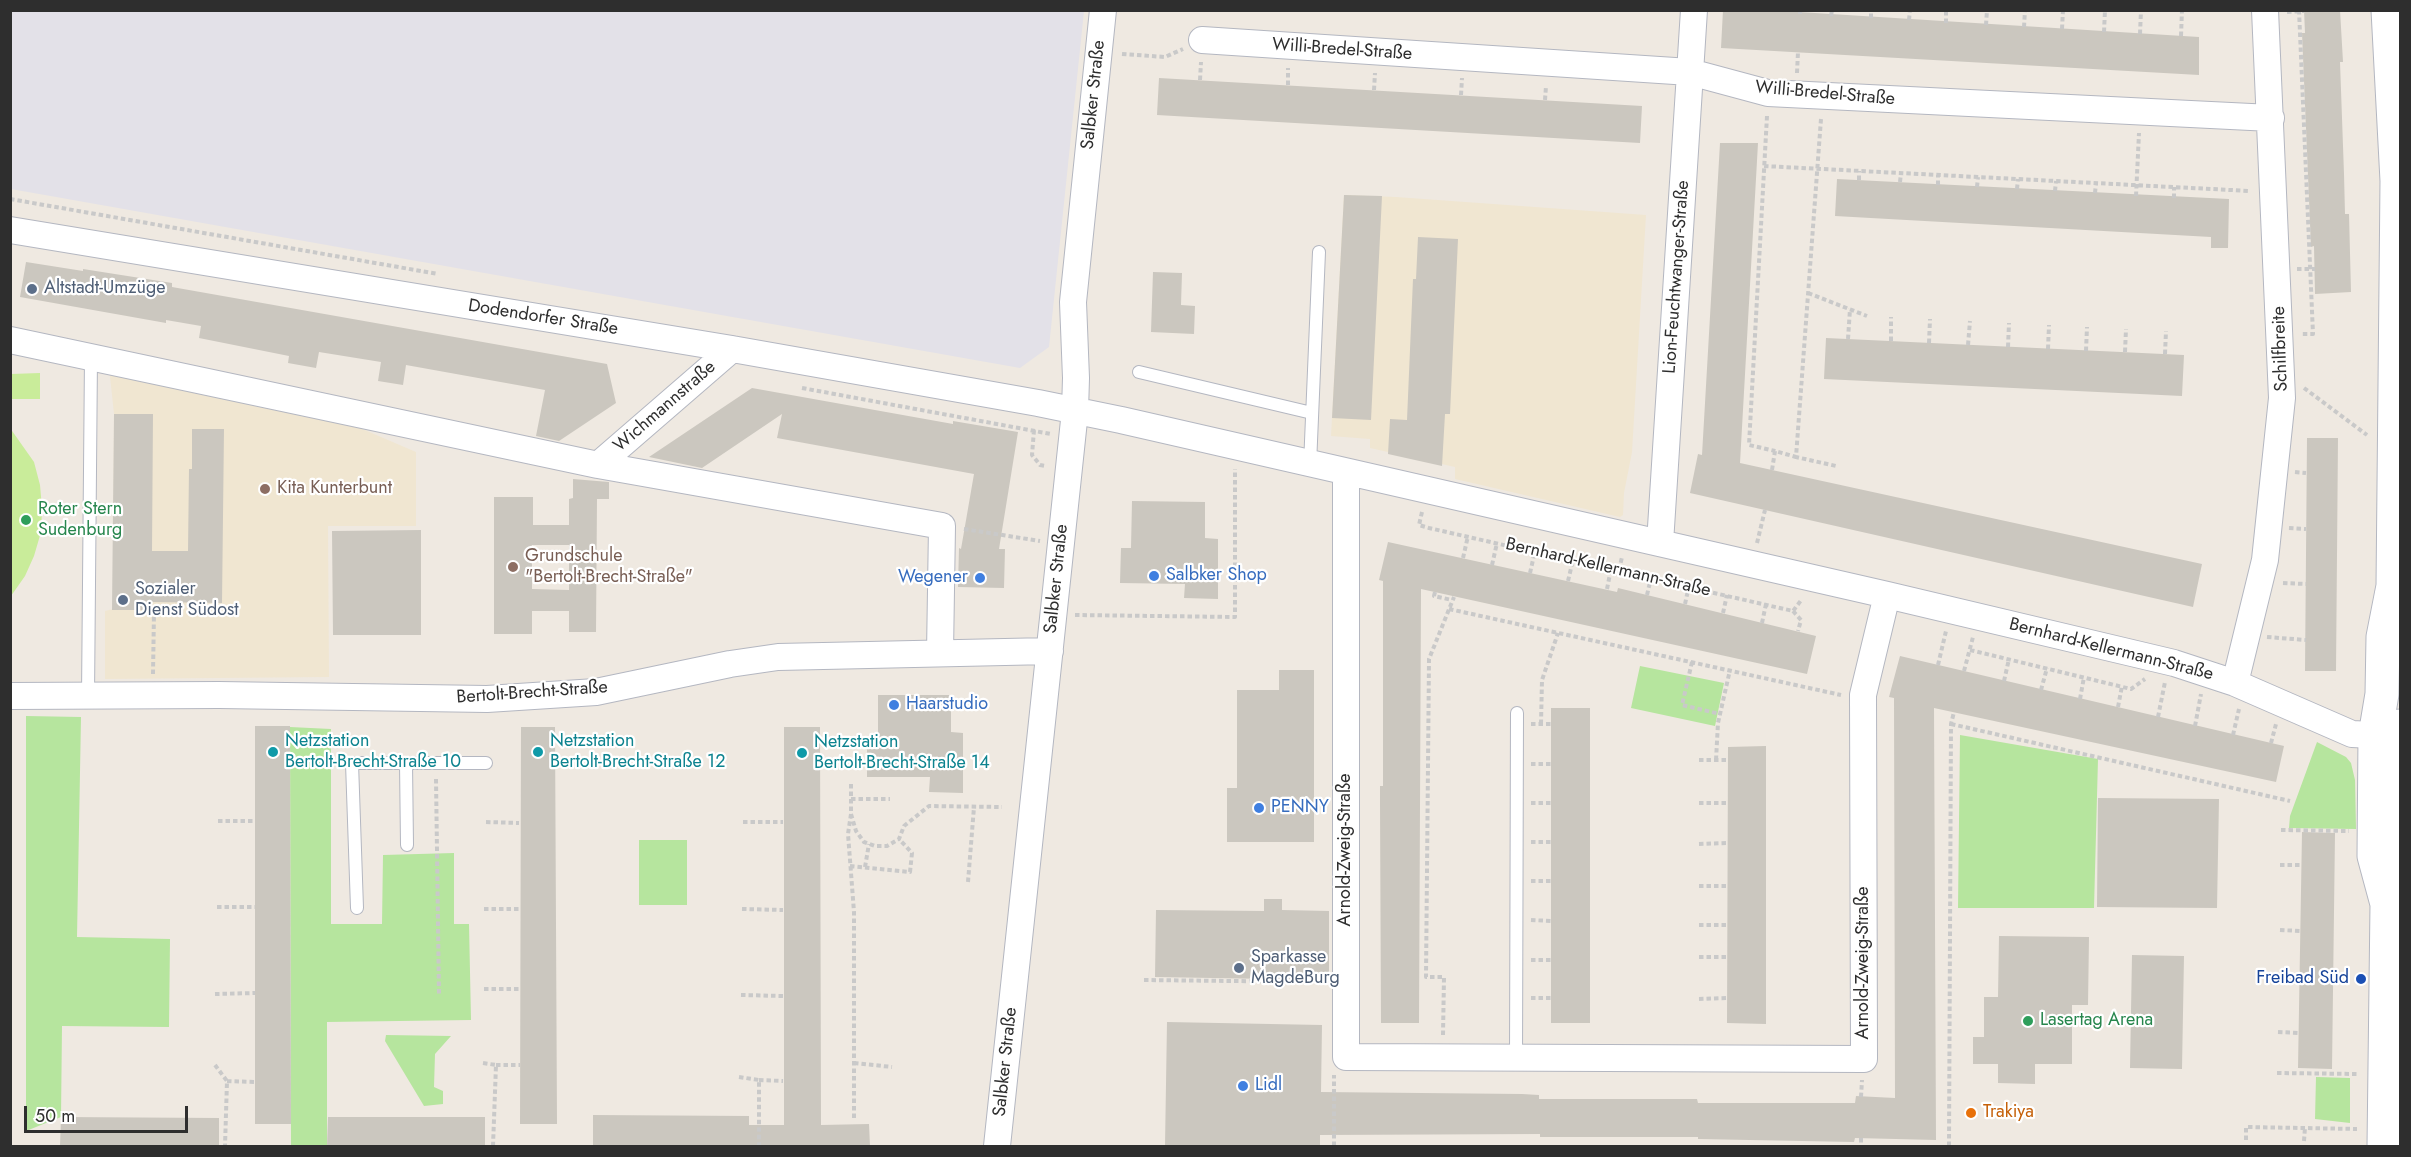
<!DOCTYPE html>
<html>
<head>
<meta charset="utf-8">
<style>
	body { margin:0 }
	#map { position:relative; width:2411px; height:1157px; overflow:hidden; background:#efe9e1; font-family:Jost,sans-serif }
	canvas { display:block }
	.frame { position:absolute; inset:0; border:12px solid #2e2e2e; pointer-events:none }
	.scale { position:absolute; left:24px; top:1106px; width:164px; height:27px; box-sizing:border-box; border:3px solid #2e2e2e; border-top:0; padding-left:8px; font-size:18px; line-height:21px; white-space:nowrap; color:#2e2e2e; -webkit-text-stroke:4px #fff; paint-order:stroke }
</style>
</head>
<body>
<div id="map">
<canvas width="2411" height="1157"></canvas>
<div class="frame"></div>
<div class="scale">50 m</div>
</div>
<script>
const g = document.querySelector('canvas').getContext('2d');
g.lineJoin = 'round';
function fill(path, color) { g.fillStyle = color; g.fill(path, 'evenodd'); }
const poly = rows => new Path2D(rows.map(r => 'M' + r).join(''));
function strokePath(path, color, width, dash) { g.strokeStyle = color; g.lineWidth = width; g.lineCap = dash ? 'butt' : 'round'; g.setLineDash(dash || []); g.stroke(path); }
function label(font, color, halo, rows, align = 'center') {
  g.font = font + ' Jost,sans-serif'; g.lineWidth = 4.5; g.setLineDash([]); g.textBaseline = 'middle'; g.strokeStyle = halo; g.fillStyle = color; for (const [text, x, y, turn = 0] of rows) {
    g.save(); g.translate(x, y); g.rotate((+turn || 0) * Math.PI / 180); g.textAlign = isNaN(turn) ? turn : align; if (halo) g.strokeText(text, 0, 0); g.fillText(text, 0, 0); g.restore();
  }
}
fill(poly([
	[11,10,1084,11,1049,347,1020,368,11,189]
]), '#e3e1e8');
fill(poly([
	[1344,195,1396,197,1646,215,1632,452,1624,493,1623,515,1620,517,1455,479,1455,467,1370,448,1370,439,1331,436],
	[109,367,332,416,416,452,416,526,328,526,329,677,105,679,105,611,113,609,114,414]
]), '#f0e6d1');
fill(poly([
	[1640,666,1724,683,1715,726,1631,708],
	[26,716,81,717,77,937,170,939,169,1027,62,1026,61,1117,26,1131],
	[290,727,331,729,331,924,382,924,383,855,454,853,454,924,469,924,471,1020,327,1022,327,1146,291,1146],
	[1960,735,2098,759,2094,908,1958,908],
	[2317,742,2346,757,2351,763,2355,780,2356,829,2289,828,2290,816],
	[639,840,687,840,687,905,639,905],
	[386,1035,451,1036,435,1054,434,1087,443,1091,443,1104,424,1106,385,1041],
	[2316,1077,2350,1078,2350,1123,2315,1119]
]), '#b6e59e');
fill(poly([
	[40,373,40,399,11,399,11,374],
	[10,428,34,462,40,485,42,508,41,532,34,556,25,576,11,596]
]), '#c9ec9a');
fill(poly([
	[1723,10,1767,10,2199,37,2199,75,1721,48],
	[2304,10,2340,10,2343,62,2340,62,2344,174,2345,214,2349,214,2351,292,2315,294,2314,246,2311,247,2302,33,2305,33],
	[1159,78,1642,106,1640,143,1157,115],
	[1720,143,1758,143,1740,463,2202,564,2193,607,1690,493,1698,454,1702,455],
	[1837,179,2229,199,2228,248,2211,248,2211,237,1835,216],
	[1344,195,1382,196,1371,420,1332,418],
	[1418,237,1458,239,1450,414,1445,414,1442,466,1388,454,1390,419,1407,420,1413,279,1416,279],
	[26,262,83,271,83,269,172,283,172,287,607,364,616,403,559,441,536,436,545,390,406,365,403,385,378,381,381,362,319,352,316,368,288,363,289,356,199,338,201,326,166,320,166,323,20,297],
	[1153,272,1182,273,1181,305,1195,306,1194,334,1151,332],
	[1826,338,2184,355,2182,396,1824,379],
	[752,388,953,424,953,421,1018,432,999,549,1005,549,1004,588,958,587,959,548,961,549,974,474,777,438,782,414,702,468,649,457],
	[114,414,153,414,152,551,188,551,189,469,192,469,192,429,224,429,222,603,151,602,151,610,112,610],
	[2307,438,2338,438,2336,671,2305,671],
	[573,479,609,482,609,499,597,499,596,632,569,632,569,611,532,611,532,634,494,634,494,497,533,497,533,525,569,525,569,499,573,498],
	[532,545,569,545,569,590,532,589],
	[1132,501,1205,502,1205,538,1218,539,1218,599,1184,598,1185,584,1120,583,1121,548,1131,548],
	[421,530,421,635,333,635,332,531],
	[1388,542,1617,592,1618,588,1816,636,1807,674,1421,589,1419,1023,1381,1023,1380,803,1380,786,1383,786,1383,581,1379,580],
	[1900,656,2284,746,2276,782,1934,708,1936,1140,1855,1138,1854,1142,1698,1139,1698,1137,1540,1137,1540,1134,1320,1135,1320,1146,1165,1146,1167,1022,1322,1025,1321,1092,1522,1094,1539,1095,1539,1099,1697,1099,1698,1103,1855,1103,1856,1096,1895,1098,1894,698,1889,697],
	[1279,670,1314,670,1314,842,1227,842,1227,788,1237,788,1237,690,1279,690],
	[878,695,951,695,951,732,963,733,963,793,929,792,930,777,867,777,867,746,878,746],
	[1551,708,1590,708,1590,1023,1551,1023],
	[255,726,290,726,291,1124,255,1124],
	[521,727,555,727,557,1124,520,1124],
	[784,727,820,727,821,1125,869,1124,870,1146,593,1146,593,1115,749,1116,749,1125,784,1125],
	[1766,746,1766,1024,1727,1023,1728,747],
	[2098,798,2219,799,2217,908,2097,907],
	[2302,832,2335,833,2332,1069,2298,1068],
	[1264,899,1282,899,1282,910,1329,911,1329,980,1155,977,1156,910,1264,911],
	[1999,936,2089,937,2088,1005,2072,1005,2072,1064,2035,1064,2035,1084,1998,1083,1998,1064,1973,1064,1973,1037,1984,1037,1984,997,1998,997],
	[2132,955,2184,956,2182,1069,2130,1068],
	[61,1117,219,1118,219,1146,60,1146],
	[328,1117,485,1117,485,1146,327,1146]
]), '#cbc7bf');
const lane = poly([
	[1139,372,1312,413],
	[1310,465,1319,252],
	[88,696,91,357],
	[406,763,407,845],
	[357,908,352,763,486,763],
	[1516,1059,1517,713]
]);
const street = poly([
	[1202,40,1690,72,1768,93,2271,118],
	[10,230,732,349,1038,403,1121,420,1887,595,2174,663,2235,683,2352,734,2393,736],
	[10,340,598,465,942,526,940,653],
	[598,465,732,349],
	[1346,473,1346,1057,1864,1059,1863,695,1887,595],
	[1660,543,1694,10],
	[2235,683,2265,560,2282,398,2265,10],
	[10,696,219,695,487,699,596,692,730,664,778,657,1050,651],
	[997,1146,1075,411,1076,378,1073,302,1103,10]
]);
const secondary = poly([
	[2387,904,2374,856,2375,736,2382,694,2383,637,2393,586,2397,181,2388,10],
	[2384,1146,2387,904,2397,855,2400,726]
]);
strokePath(lane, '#b4b7c1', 14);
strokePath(street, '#b4b7c1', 28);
strokePath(secondary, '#b4b7c1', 35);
strokePath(poly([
	[2299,10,2313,334,2302,334],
	[1773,12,1773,10],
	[2287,12,2304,11],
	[1800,14,1800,10],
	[1831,16,1832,10],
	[1871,18,1871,10],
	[1909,20,1910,10],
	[1946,23,1946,10],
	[1986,25,1987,10],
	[2024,27,2025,10],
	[2062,29,2063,10],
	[2104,32,2105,10],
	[2140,34,2141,10],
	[2181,36,2182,10],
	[1122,54,1165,57,1183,49],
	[1797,73,1798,52],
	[1200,80,1201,62],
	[1288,85,1288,68],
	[1374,90,1375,73],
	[1461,95,1462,78],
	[1545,100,1546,86],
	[1767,116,1749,445,1775,451],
	[1821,119,1796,457,1836,466],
	[1764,166,2250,191],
	[1859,180,1859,171],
	[1900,182,1901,173],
	[1938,185,1938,175],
	[1977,187,1978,177],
	[2017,189,2018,179],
	[2055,191,2056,181],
	[2095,193,2096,183],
	[2136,196,2139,133],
	[2174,198,2174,187],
	[10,199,438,274],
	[2297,269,2315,269],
	[1808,293,1867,316],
	[1848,339,1850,309],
	[1891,341,1891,317],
	[1929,343,1930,319],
	[1968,345,1970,321],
	[2008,347,2009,323],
	[2048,349,2049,325],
	[2086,351,2087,327],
	[2125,352,2126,329],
	[2165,354,2166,331],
	[802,388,1051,434],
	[2304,388,2367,435],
	[1034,430,1032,455,1040,465,1046,466],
	[1772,470,1775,451,1796,457],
	[2295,472,2306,473],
	[1422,512,1419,525,1429,528,1793,611,1802,599],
	[2289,528,2306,529],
	[964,529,1040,541],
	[1757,543,1765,510],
	[1463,558,1468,536],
	[1492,565,1497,543],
	[1619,570,1622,557],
	[1530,573,1535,551],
	[1568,581,1573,560],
	[2283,583,2306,584],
	[1607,589,1611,569],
	[1435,592,1434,596,1452,600],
	[1647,595,1651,578],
	[1685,604,1689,586],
	[1449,609,1841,695],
	[1793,611,1801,620,1798,631],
	[1723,613,1727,595],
	[1075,615,1235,617,1235,469],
	[1762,623,1766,604],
	[2267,637,2306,640],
	[1970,650,2131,689,2145,679],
	[1692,662,1682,705,1720,714],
	[1938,665,1946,631],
	[1964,671,1973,637],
	[153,674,154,612],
	[2004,681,2009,659],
	[2041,690,2047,668],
	[2080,699,2084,677],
	[2118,707,2122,686],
	[2158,717,2165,682],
	[1531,724,1551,724],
	[1541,724,1542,680,1558,633],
	[1951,724,2290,801],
	[2195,726,2201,694],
	[2233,735,2239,709],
	[2271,743,2276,724],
	[1699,760,1728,760],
	[1716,760,1718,723,1730,670],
	[1531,764,1551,764],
	[436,779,439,994],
	[851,784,851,814,856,831,864,842,875,846,887,846,899,839,904,826,929,806,1002,807],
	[851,799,890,799],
	[1531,803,1551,803],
	[1699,803,1728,803],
	[851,814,848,834,854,912,854,1118],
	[218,821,255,821],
	[486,822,519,823],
	[743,822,783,822],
	[2281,830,2349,831],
	[1531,842,1551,842],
	[1699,844,1728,843],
	[2280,865,2301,865],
	[850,866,910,872,912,853,899,839],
	[865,867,869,844],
	[1531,881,1551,881],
	[968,882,974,807],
	[1699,886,1728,886],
	[217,907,255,907],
	[484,909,520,909],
	[742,909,783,910],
	[1531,920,1551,921],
	[1699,925,1728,925],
	[2280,930,2300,931],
	[1699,957,1728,957],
	[1531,960,1551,960],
	[2279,978,2300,978],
	[1144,980,1323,982],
	[484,989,520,989],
	[215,994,255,993],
	[741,995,783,996],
	[1531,998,1551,998],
	[1699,999,1728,998],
	[2278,1032,2299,1033],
	[1443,1035,1444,977,1426,977,1429,659,1454,597],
	[483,1063,496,1065,493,1146],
	[854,1063,892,1067],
	[215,1065,227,1081,225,1146],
	[496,1065,520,1065],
	[2277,1073,2358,1074],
	[739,1077,759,1080,759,1146],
	[759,1080,783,1081],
	[227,1081,255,1082],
	[1861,1097,1862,1080],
	[1861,1138,1861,1146],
	[2246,1140,2246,1127,2357,1129],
	[2304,1141,2305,1127],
	[1334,1146,1334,1075],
	[1949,1146,1951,724,1954,712]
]), '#c9c9c9', 4, [4.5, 3]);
strokePath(lane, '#fff', 12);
strokePath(street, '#fff', 26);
strokePath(secondary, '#fff', 33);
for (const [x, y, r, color] of [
	[32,289,6,"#5c6f8a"],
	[265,489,6,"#8d6e63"],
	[26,520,6,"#2e9e5b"],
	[513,567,6,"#8d6e63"],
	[1154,576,6,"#3f7fe0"],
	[980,578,6,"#3f7fe0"],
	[123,600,6,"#5c6f8a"],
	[894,705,6,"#3f7fe0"],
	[273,752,6,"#0f9aa8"],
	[538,752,6,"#0f9aa8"],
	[802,753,6,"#0f9aa8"],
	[1259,808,6,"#3f7fe0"],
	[1239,968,6,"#5c6f8a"],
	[2361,979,6,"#1a4fb4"],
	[2028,1021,6,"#2e9e5b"],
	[1243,1086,6,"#3f7fe0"],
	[1971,1113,6,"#e8710a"]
]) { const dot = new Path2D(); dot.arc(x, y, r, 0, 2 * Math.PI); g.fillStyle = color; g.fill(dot); strokePath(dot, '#fff', 2); }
label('18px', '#2e2e2e', '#fff', [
	["Willi-Bredel-Straße",1342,50,4],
	["Willi-Bredel-Straße",1825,94,5],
	["Salbker Straße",1094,95,-84],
	["Lion-Feuchtwanger-Straße",1677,277,-86],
	["Dodendorfer Straße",543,318,9],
	["Schilfbreite",2281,349,-92],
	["Wichmannstraße",665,407,-41],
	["Bernhard-Kellermann-Straße",1608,568,13],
	["Salbker Straße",1057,579,-84],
	["Bernhard-Kellermann-Straße",2111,650,14],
	["Bertolt-Brecht-Straße",532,693,-4],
	["Arnold-Zweig-Straße",1346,850,-90],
	["Arnold-Zweig-Straße",1864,963,-90],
	["Salbker Straße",1006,1062,-84]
]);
label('18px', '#4e5e75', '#fff', [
	["Altstadt-Umzüge",44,289],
	["Sozialer",135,590],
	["Dienst Südost",135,611],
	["Sparkasse",1251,958],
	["MagdeBurg",1251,979]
], 'left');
label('18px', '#785e54', '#fff', [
	["Kita Kunterbunt",277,489],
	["Grundschule",525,557],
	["\"Bertolt-Brecht-Straße\"",525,578]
], 'left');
label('18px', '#27864d', '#fff', [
	["Roter Stern",38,510],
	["Sudenburg",38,531],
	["Lasertag Arena",2040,1021]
], 'left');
label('18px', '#366cbe', '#fff', [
	["Salbker Shop",1166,576],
	["Wegener",968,578,"right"],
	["Haarstudio",906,705],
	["PENNY",1271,808],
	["Lidl",1255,1086]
], 'left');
label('18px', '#0d838f', '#fff', [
	["Netzstation",285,742],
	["Bertolt-Brecht-Straße 10",285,763],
	["Netzstation",550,742],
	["Bertolt-Brecht-Straße 12",550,763],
	["Netzstation",814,743],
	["Bertolt-Brecht-Straße 14",814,764]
], 'left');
label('18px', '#164399', '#fff', [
	["Freibad Süd",2349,979]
], 'right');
label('18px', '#c56008', '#fff', [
	["Trakiya",1983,1113]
], 'left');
</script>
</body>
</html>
